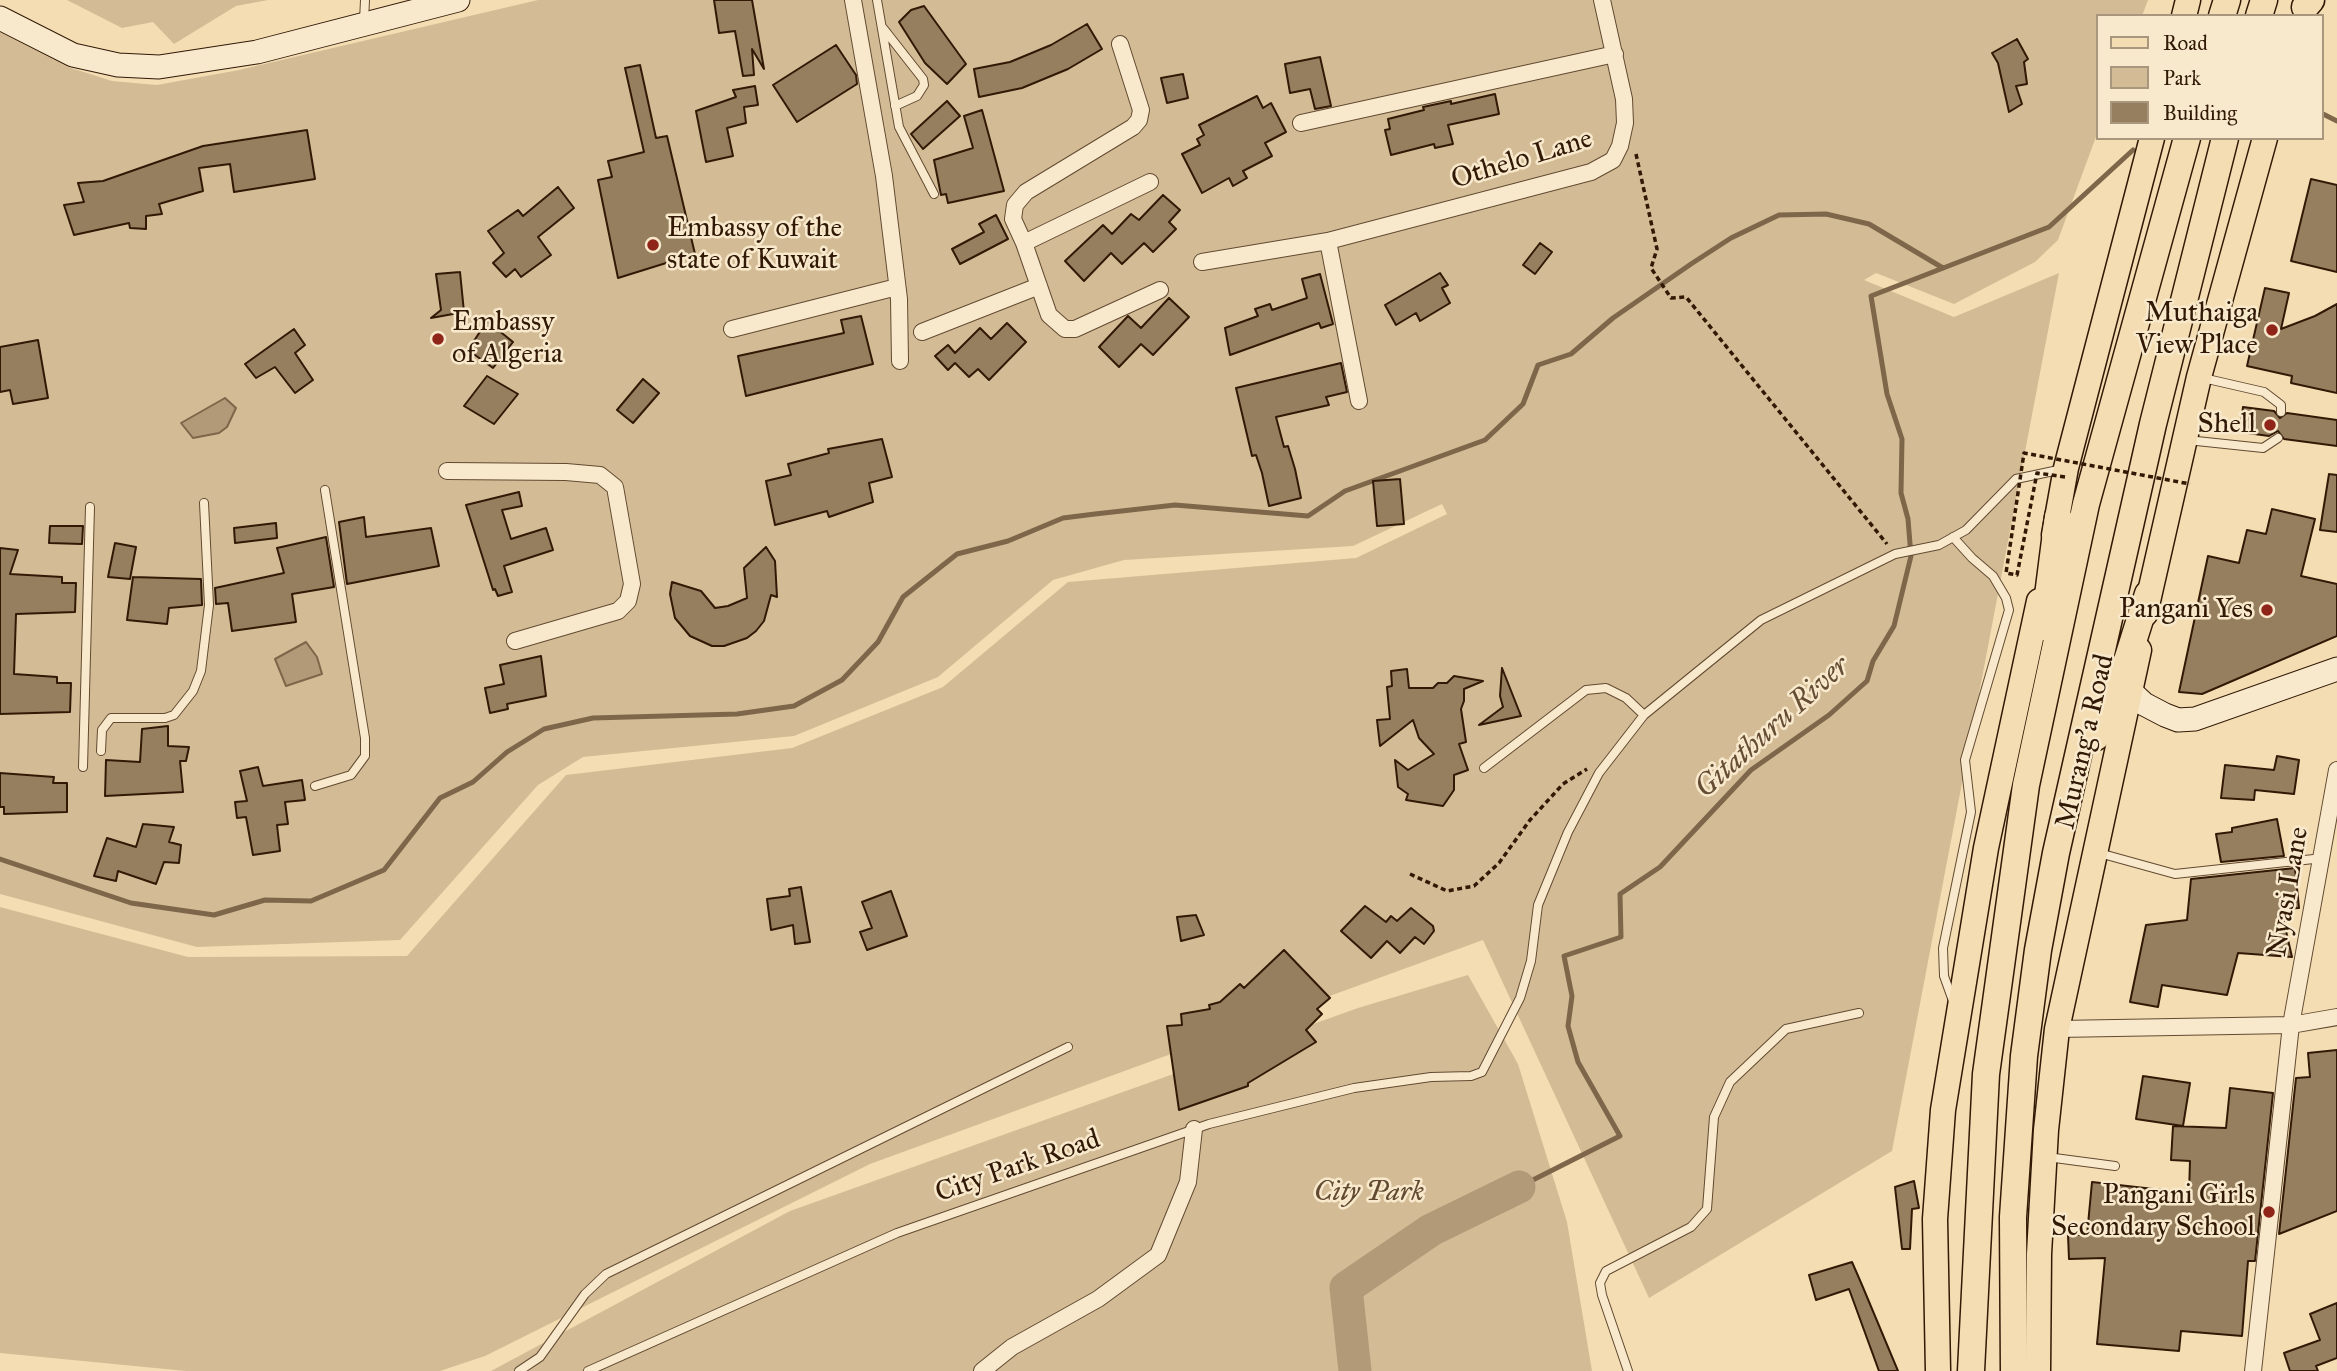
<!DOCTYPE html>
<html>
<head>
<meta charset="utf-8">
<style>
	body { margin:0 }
	#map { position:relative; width:2337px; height:1371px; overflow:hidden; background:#f4ddb2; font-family:"IM FELL Great Primer",serif }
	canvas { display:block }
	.legend { position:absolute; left:2096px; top:14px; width:228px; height:126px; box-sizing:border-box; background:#f8e9cd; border:2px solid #a8967d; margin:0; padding:9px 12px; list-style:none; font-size:21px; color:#311906 }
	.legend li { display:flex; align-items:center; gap:14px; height:35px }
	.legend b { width:35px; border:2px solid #a8967d }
</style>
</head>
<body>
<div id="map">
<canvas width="2337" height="1371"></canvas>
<ul class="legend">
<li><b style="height:9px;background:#f4ddb2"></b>Road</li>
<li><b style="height:19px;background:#d3bc95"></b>Park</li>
<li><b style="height:19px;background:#967f5f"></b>Building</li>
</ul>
</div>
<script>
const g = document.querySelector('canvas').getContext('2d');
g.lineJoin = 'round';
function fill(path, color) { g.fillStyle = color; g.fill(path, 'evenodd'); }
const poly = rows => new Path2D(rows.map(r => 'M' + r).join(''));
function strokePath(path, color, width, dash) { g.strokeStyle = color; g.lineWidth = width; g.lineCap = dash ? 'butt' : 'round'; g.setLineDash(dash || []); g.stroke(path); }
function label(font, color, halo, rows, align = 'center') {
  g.font = font + ' "IM FELL Great Primer",serif'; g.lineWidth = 5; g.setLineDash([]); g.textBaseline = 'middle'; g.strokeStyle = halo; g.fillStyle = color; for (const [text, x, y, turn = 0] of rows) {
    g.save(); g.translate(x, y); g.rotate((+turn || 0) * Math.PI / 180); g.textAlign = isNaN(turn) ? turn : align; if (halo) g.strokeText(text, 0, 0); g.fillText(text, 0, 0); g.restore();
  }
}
fill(poly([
	[67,0,268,0,236,6,174,44,153,22,122,28],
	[538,0,2148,0,2142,16,2097,16,2097,134,2058,240,2035,262,1954,304,1876,273,1864,280,1954,317,2059,273,1892,1151,1649,1298,1483,940,870,1164,485,1356,440,1371,186,1371,0,1353,0,907,188,957,407,956,566,775,792,748,943,687,1068,582,1356,558,1447,514,1442,504,1353,546,1124,560,1053,580,938,677,794,736,583,757,538,785,400,940,197,947,0,894,0,32,68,67,112,81,157,85,239,70],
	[1468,975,1518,1064,1567,1222,1592,1371,491,1371,790,1211,1358,1008]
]), '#d3bc95');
const water = poly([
	[225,398,236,408,227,427,219,433,193,438,181,423,225,398],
	[306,642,317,657,322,674,286,686,275,659,306,642]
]);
fill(water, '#b29a78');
strokePath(water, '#7e664a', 2);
strokePath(poly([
	[2321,113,2337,121],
	[0,859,131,903,214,915,265,900,311,901,384,870,440,798,473,782,507,752,544,729,593,718,737,714,794,706,842,680,878,642,903,597,957,554,1008,541,1063,518,1095,514,1175,505,1308,516,1345,491,1485,440,1523,404,1538,365,1571,354,1613,318,1691,264,1731,238,1779,215,1826,214,1869,224,1943,268],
	[1519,1187,1620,1136,1578,1062,1568,1026,1572,996,1564,956,1621,937,1620,894,1660,867,1751,770,1829,715,1867,681,1873,661,1894,626,1911,556,1908,519,1901,493,1902,439,1887,394,1871,296,2049,227,2133,150]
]), '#7e664a', 5);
strokePath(poly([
	[1355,1371,1346,1288,1431,1230,1519,1187]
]), '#b29a78', 33);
const building = poly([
	[714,0,752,0,764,69,752,49,754,75,743,76,735,31,719,33,714,0],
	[924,6,966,64,947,84,925,63,899,22,911,10,924,6],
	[1087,24,1102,49,1068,69,1022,88,979,97,974,69,1010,62,1051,45,1087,24],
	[2017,39,2028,59,2024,62,2027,84,2016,86,2022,104,2009,112,1998,63,1992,53,2017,39],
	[836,45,856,75,857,84,797,122,773,85,836,45],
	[1320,57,1331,106,1315,109,1310,89,1290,93,1285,64,1320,57],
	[640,65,656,138,667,136,695,254,618,278,598,180,612,177,608,161,644,152,625,68,640,65],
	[1183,74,1188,98,1167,103,1161,78,1183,74],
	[755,86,758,105,744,107,746,123,727,128,733,156,706,162,696,111,736,97,733,90,755,86],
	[1495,94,1499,114,1448,125,1453,144,1435,148,1434,144,1391,155,1385,130,1390,129,1388,119,1424,110,1423,107,1451,101,1451,104,1495,94],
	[1257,96,1263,108,1271,103,1286,132,1265,143,1272,156,1243,171,1247,178,1233,186,1229,178,1202,193,1182,154,1200,145,1197,139,1204,135,1199,125,1257,96],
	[947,101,960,116,923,149,911,134,947,101],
	[982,110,1004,191,948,203,946,194,941,195,934,160,973,148,964,116,982,110],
	[307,130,315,179,234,192,230,164,199,168,203,191,159,204,162,214,146,216,146,229,130,228,129,223,74,235,64,205,84,202,78,183,103,181,203,146,307,130],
	[2311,179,2337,185,2337,272,2291,261,2311,179],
	[558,187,574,208,538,237,551,255,521,277,515,269,506,277,493,263,504,253,488,231,518,210,523,216,558,187],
	[1163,195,1180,210,1169,222,1176,229,1153,252,1144,243,1122,264,1111,253,1084,281,1065,261,1103,225,1112,234,1131,214,1139,220,1163,195],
	[996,215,1008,239,960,264,952,249,984,232,979,224,996,215],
	[1540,243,1552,252,1535,274,1523,265,1540,243],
	[460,272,464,312,431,318,441,310,436,274,460,272],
	[1440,273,1448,285,1442,288,1450,303,1420,321,1416,313,1396,325,1385,305,1440,273],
	[1320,274,1333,324,1321,328,1319,323,1230,355,1225,328,1258,316,1255,309,1270,304,1272,310,1307,298,1302,279,1320,274],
	[2265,288,2289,293,2281,329,2315,316,2337,304,2337,393,2291,383,2292,376,2247,366,2265,288],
	[1169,298,1189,317,1153,355,1141,344,1119,367,1099,347,1128,316,1141,328,1169,298],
	[861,316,873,364,746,396,738,356,844,333,841,320,861,316],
	[487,321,513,342,493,368,468,350,487,321],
	[1007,323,1026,342,989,380,978,369,969,377,955,363,948,370,935,356,948,345,955,353,980,328,991,339,1007,323],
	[294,329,305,345,295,353,313,380,295,393,275,367,256,378,245,364,294,329],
	[38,340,48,398,13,404,10,390,0,392,0,347,38,340],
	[1341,363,1347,392,1326,397,1329,405,1276,417,1284,447,1288,446,1295,469,1301,498,1269,506,1262,473,1256,455,1252,456,1236,388,1341,363],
	[487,376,518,394,494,424,464,406,487,376],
	[643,379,659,393,633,423,617,410,643,379],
	[2243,407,2274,411,2280,418,2287,413,2337,420,2337,446,2284,439,2278,431,2269,436,2240,432,2243,407],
	[882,439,892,477,869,483,873,502,829,517,827,511,775,525,766,481,791,475,788,464,829,453,828,449,882,439],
	[2329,474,2337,475,2337,532,2320,530,2329,474],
	[1400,479,1404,524,1377,526,1373,481,1400,479],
	[519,492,522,506,502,510,511,539,546,528,553,550,504,566,512,592,498,596,495,589,493,590,466,505,519,492],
	[2272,509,2315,519,2301,576,2337,584,2337,636,2202,694,2179,692,2208,556,2239,563,2247,530,2266,534,2272,509],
	[364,517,366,537,431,528,439,566,347,584,339,522,364,517],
	[276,523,277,538,235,543,234,528,276,523],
	[50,526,83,526,82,544,49,543,50,526],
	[326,537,334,587,292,594,296,622,232,631,228,603,216,604,215,588,284,573,277,548,326,537],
	[115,543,136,547,130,579,108,577,115,543],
	[766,547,775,561,777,597,771,595,764,621,756,631,747,638,724,646,712,646,690,636,675,618,670,594,672,582,701,591,715,608,728,606,747,598,744,568,766,547],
	[0,548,18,550,10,574,62,577,62,583,76,583,75,612,16,614,14,674,57,677,57,683,71,683,70,712,0,714,0,548],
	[133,577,201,579,202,605,169,608,167,624,127,620,133,577],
	[541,656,546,696,507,704,508,709,490,713,485,688,504,684,500,665,541,656],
	[1502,668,1521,716,1479,725,1503,707,1500,696,1502,668],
	[1407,669,1409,688,1433,688,1438,683,1447,683,1454,676,1483,681,1464,689,1464,701,1461,709,1466,742,1459,744,1468,770,1454,775,1454,790,1443,806,1406,800,1408,794,1398,787,1395,760,1408,770,1434,754,1419,738,1413,720,1380,746,1377,720,1390,719,1387,687,1392,686,1391,671,1407,669],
	[168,726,168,746,189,747,186,761,180,761,183,792,105,796,106,760,140,762,142,729,168,726],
	[2277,756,2299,760,2294,794,2255,790,2254,800,2221,798,2225,765,2274,770,2277,756],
	[258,767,263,786,302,780,305,800,285,802,288,824,277,825,280,851,253,855,246,817,237,818,235,802,247,801,240,771,258,767],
	[0,773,54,777,53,783,67,783,67,812,4,814,4,807,0,807,0,773],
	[2277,819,2284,856,2221,862,2216,834,2232,832,2232,828,2277,819],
	[143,824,174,827,169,842,181,845,179,863,164,862,156,884,118,871,116,881,94,876,107,838,136,847,143,824],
	[2295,868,2299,908,2281,909,2292,957,2238,953,2227,995,2162,985,2158,1007,2130,1002,2146,925,2187,920,2191,879,2295,868],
	[801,887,810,942,795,944,793,925,771,930,767,899,790,896,789,889,801,887],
	[891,891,907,936,867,950,860,932,872,928,862,902,891,891],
	[1365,906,1386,922,1391,916,1397,921,1411,908,1433,926,1434,931,1424,944,1415,937,1400,953,1387,941,1371,958,1341,931,1365,906],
	[1196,915,1204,935,1181,941,1177,917,1196,915],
	[1284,950,1330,998,1317,1009,1322,1014,1306,1030,1316,1042,1248,1083,1248,1086,1179,1110,1167,1026,1182,1025,1181,1014,1210,1009,1209,1005,1220,1002,1240,984,1244,988,1284,950],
	[2337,1050,2337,1211,2279,1234,2296,1078,2310,1077,2308,1053,2337,1050],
	[2143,1076,2190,1083,2183,1126,2136,1119,2143,1076],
	[2230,1088,2273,1093,2255,1261,2248,1261,2242,1336,2181,1331,2179,1351,2097,1344,2105,1258,2069,1259,2068,1235,2087,1235,2092,1182,2189,1193,2190,1161,2171,1160,2173,1126,2226,1128,2230,1088],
	[1914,1181,1919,1208,1912,1209,1910,1249,1902,1249,1895,1187,1914,1181],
	[1852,1262,1862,1285,1898,1371,1879,1371,1849,1289,1816,1300,1809,1275,1852,1262],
	[2337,1303,2337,1358,2316,1366,2318,1371,2290,1371,2284,1353,2320,1340,2310,1314,2337,1303]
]);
fill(building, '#967f5f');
strokePath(building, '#311906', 2);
const service = poly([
	[877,0,899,127,934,194],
	[364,21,365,0],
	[883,28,923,79,924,85,917,96,895,106],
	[2203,378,2264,392,2281,405,2281,412],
	[2187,440,2263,448,2278,438],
	[101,751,102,730,111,718,165,718,174,715,193,691,201,671,209,605,204,503],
	[83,767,90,507],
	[1484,768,1586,690,1606,688,1626,698,1644,715],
	[315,786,351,775,365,756,365,738,325,490],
	[2099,853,2175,874,2323,858],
	[1953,1001,1944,976,1943,948,1971,812,1965,760,2009,610,2006,598,1993,576,1972,558,1953,537],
	[2047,1157,2115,1166],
	[519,1371,540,1357,585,1294,606,1274,1068,1047],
	[588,1371,897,1233,1209,1124,1354,1088,1431,1077,1471,1076,1482,1072,1520,998,1531,961,1538,905,1568,832,1599,773,1644,715,1761,620,1895,554,1939,545,1966,530,2016,479,2063,469],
	[1628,1371,1602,1295,1600,1283,1606,1271,1691,1227,1707,1209,1714,1117,1730,1082,1786,1029,1859,1013]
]);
const minor = poly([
	[853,0,884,176,899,299,900,361],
	[1120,44,1141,110,1139,120,1133,127,1026,192,1015,205,1013,219,1024,243,1150,182],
	[1301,123,1615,54],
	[1328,241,1359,401],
	[1024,243,1049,315,1065,329,1075,329,1160,290],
	[1202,262,1328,241,1591,172,1613,160,1620,146,1625,123,1624,99,1602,0],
	[732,329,897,287],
	[922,332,1039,286],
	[447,471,566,472,600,475,615,487,632,584,628,601,618,611,515,641],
	[2057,1029,2291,1025,2337,1017],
	[982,1371,1012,1347,1098,1299,1158,1255,1188,1182,1194,1129],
	[2253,1371,2291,1025,2337,770]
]);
const secondary = poly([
	[0,18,73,55,118,65,159,67,257,52,458,0],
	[2131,692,2144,704,2165,715,2178,720,2195,719,2337,669]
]);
const primary = poly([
	[2184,16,2188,0],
	[2054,535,2066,468,2152,138],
	[2145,614,2199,377,2265,138],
	[1938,1371,1935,1219,1943,1110,1986,848,2039,601],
	[2038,1371,2039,1254,2046,1130,2057,1029,2139,650]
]);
const trunk = poly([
	[2305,7,2311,0],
	[2222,16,2227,0],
	[2259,16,2264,0],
	[2044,627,2058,517],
	[2096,737,2125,667,2148,594],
	[1971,1371,1986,1074,2026,785,2086,504,2187,138],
	[2014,1371,2013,1217,2024,1056,2038,950,2056,853,2153,424,2225,138]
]);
strokePath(service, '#624a31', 10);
strokePath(minor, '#624a31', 18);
strokePath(secondary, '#311906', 25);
strokePath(primary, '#311906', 27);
strokePath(trunk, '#311906', 29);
strokePath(poly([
	[1636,154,1657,249,1651,268,1671,298,1686,297,1887,544],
	[1410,874,1447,891,1474,886,1499,863,1530,820,1563,784,1587,769]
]), '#311906', 3.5, [5, 3.5]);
strokePath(service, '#f8e9cd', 8);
strokePath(minor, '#f8e9cd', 16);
strokePath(secondary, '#f8e9cd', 23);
strokePath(primary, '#f4ddb2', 24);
strokePath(trunk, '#f4ddb2', 26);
strokePath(poly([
	[2065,477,2037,473,2017,575,2006,573,2024,453,2190,484]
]), '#311906', 3.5, [5, 3.5]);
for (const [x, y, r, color] of [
	[653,245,7,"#8f2418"],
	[2272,330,7,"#8f2418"],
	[438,339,7,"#8f2418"],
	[2270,425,7,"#8f2418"],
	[2267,610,7,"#8f2418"],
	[2269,1212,7,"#8f2418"]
]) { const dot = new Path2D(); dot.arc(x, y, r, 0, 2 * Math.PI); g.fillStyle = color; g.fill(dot); strokePath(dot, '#f8e9cd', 2.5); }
label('28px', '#311906', '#f8e9cd', [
	["Othelo Lane",1522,160,-17],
	["Murang'a Road",2086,742,-77],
	["Nyasi Lane",2289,892,-80],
	["City Park Road",1018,1167,-19]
]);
label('28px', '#311906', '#f8e9cd', [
	["Embassy of the",667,229,"left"],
	["state of Kuwait",667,261,"left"],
	["Muthaiga",2258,314],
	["View Place",2258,346],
	["Embassy",452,323,"left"],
	["of Algeria",452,355,"left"],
	["Shell",2256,425],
	["Pangani Yes",2253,610],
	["Pangani Girls",2255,1196],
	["Secondary School",2255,1228]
], 'right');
label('italic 28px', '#624a31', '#f8e9cd', [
	["City Park",1369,1193]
]);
label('italic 30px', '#654d34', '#f8e9cd', [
	["Gitathuru River",1773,728,-42]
]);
</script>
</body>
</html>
